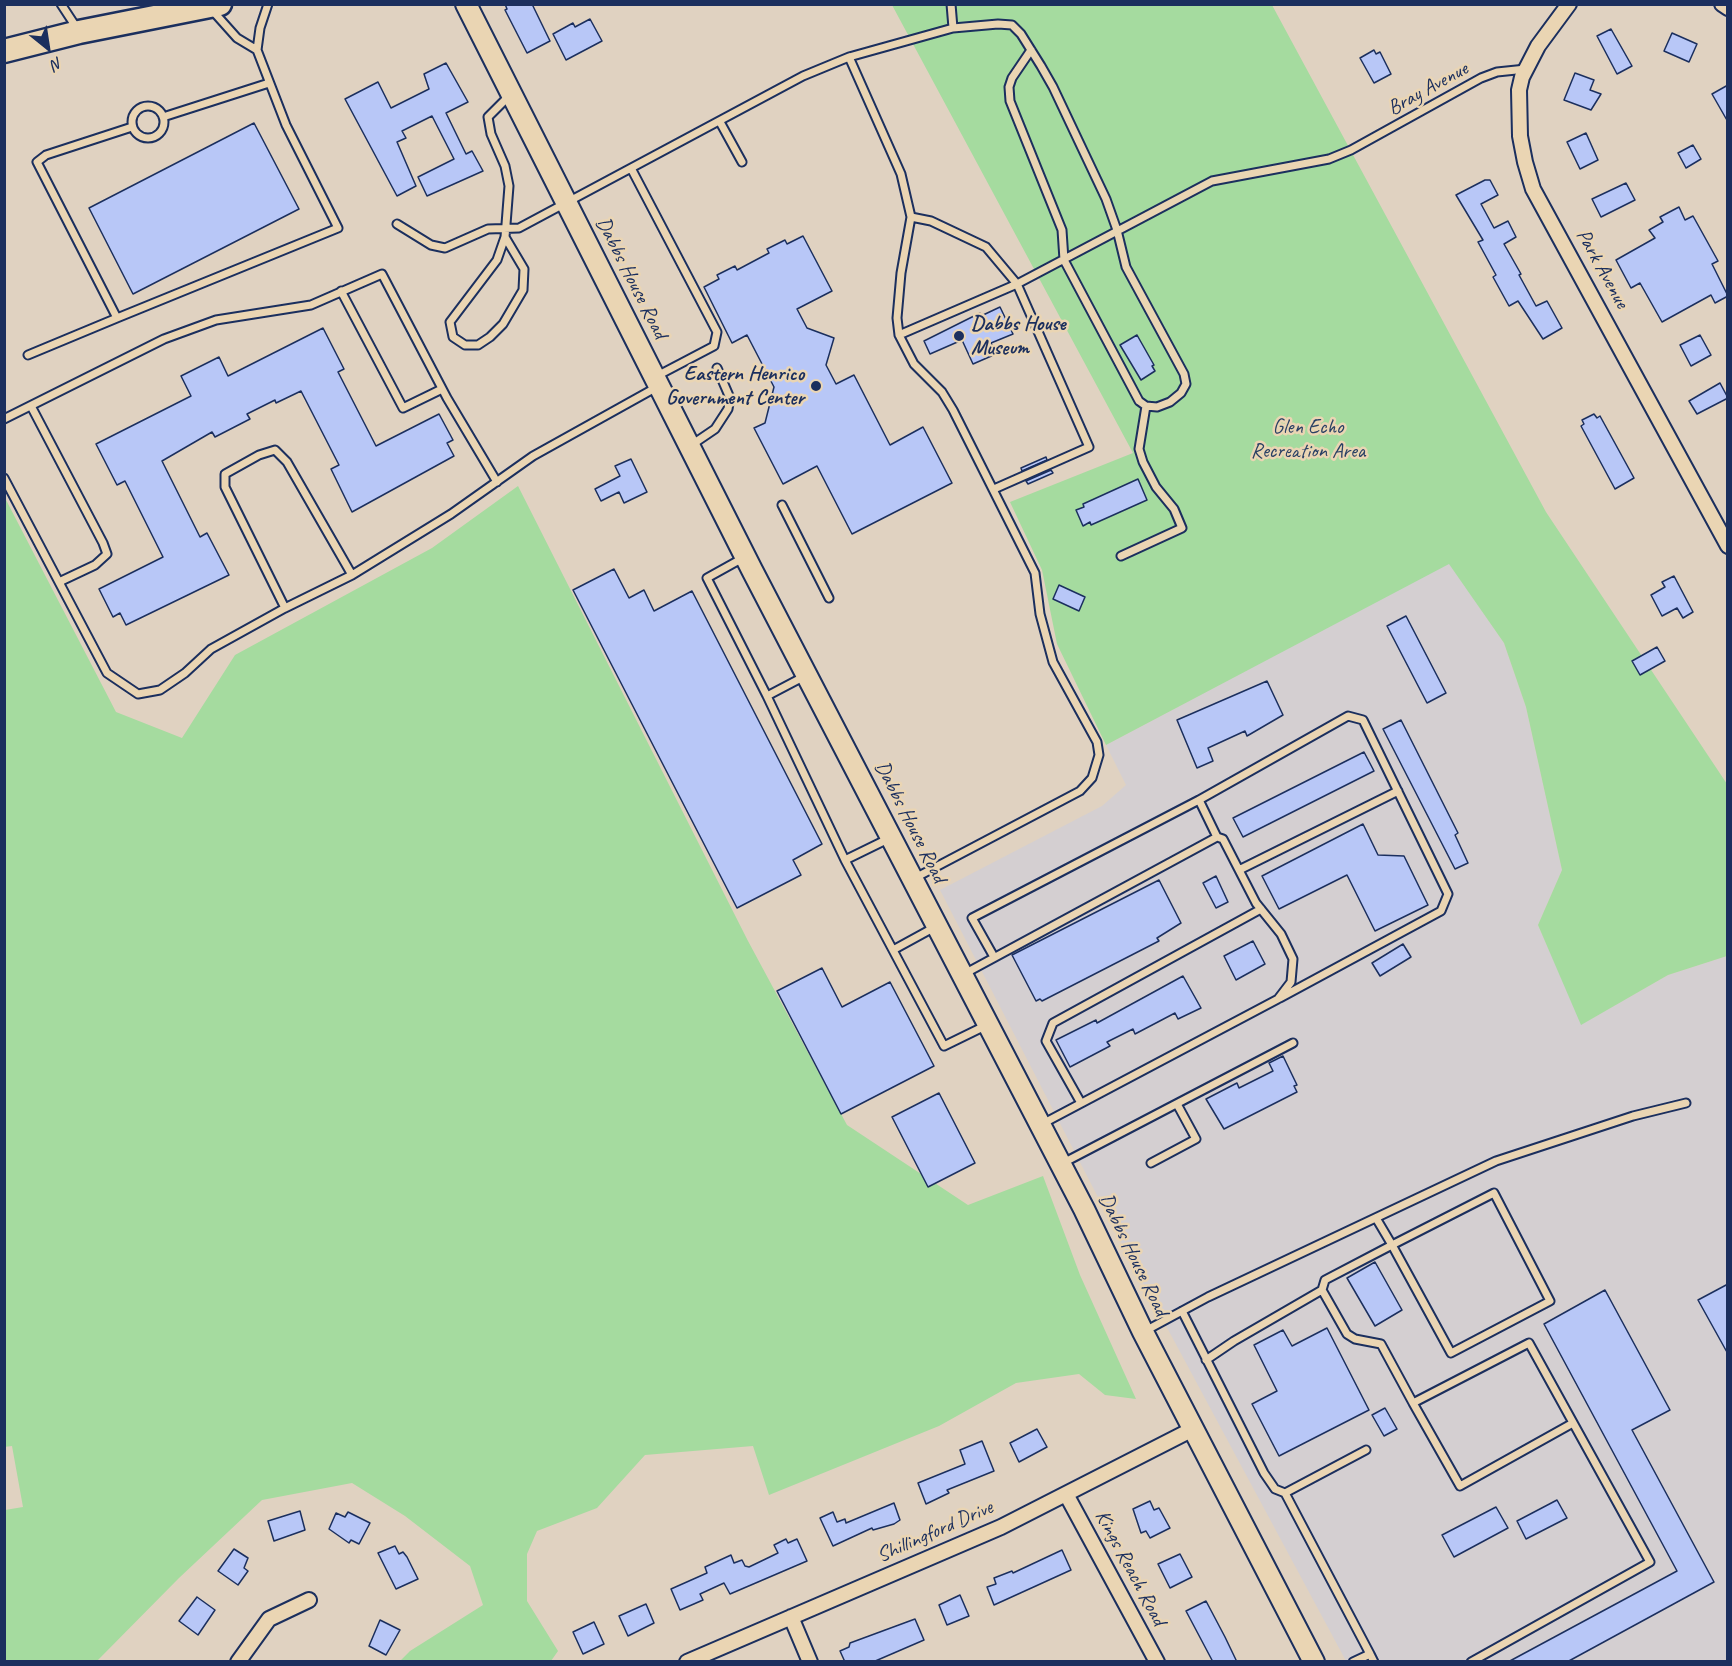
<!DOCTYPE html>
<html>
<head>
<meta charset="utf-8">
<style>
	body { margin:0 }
	#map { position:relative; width:1732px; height:1666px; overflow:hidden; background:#e0d2c1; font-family:Caveat,sans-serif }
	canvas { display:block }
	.frame { position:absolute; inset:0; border:6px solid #1b2f5e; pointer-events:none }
	.north { position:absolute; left:18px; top:18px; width:60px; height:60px; -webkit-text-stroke:4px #ead5b3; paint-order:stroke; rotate:150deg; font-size:16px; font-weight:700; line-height:24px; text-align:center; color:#1b2f5e }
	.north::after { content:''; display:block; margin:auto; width:21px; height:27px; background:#1b2f5e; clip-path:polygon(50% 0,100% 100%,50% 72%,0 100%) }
</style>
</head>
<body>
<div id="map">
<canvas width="1732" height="1666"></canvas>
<div class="frame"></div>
<div class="north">N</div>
</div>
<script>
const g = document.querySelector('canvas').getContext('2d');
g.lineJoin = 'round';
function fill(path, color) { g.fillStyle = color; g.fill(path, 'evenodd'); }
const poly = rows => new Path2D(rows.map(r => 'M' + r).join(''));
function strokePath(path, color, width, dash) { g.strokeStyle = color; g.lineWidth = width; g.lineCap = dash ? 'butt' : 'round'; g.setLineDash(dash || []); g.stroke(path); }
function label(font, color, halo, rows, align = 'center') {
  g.font = font + ' Caveat,sans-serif'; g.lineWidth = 5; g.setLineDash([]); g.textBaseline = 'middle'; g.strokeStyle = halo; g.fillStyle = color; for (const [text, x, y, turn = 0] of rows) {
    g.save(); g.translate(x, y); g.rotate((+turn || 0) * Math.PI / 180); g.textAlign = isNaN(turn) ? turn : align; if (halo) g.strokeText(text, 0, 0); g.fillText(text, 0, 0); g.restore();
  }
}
fill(poly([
	[1449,563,1504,643,1526,707,1562,870,1538,925,1582,1024,1668,975,1727,956,1727,1661,1346,1661,1120,1240,940,890,1102,806,1126,785,1106,745]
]), '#d4cfd1');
fill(poly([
	[892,5,1272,5,1546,512,1727,784,1727,956,1668,975,1581,1025,1538,925,1562,870,1526,707,1504,643,1449,564,1106,745,1057,644,1042,570,1010,502,1133,453],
	[518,486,748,941,847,1125,968,1205,1043,1176,1080,1275,1136,1399,1105,1395,1079,1374,1016,1383,939,1426,769,1495,753,1446,645,1455,597,1508,537,1531,527,1554,527,1601,558,1651,551,1661,400,1661,410,1651,483,1605,470,1566,405,1516,352,1483,262,1500,179,1578,97,1661,5,1661,5,1510,23,1507,12,1446,4,1447,4,496,116,712,182,738,235,655,432,548]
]), '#a5db9f');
const building = poly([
	[505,4,532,4,550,41,527,53,505,10,507,9,505,4],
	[590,19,602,41,566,60,553,34,573,23,575,27,590,19],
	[1611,29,1632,66,1617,74,1597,36,1611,29],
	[1672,33,1697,44,1689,62,1664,51,1672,33],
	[1374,50,1376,54,1380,52,1391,74,1374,83,1360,58,1374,50],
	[446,63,468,102,446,113,466,154,472,151,483,171,427,196,418,177,454,159,432,116,402,131,406,138,397,142,416,186,397,196,345,99,378,82,391,108,429,89,424,74,446,63],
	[1575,73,1594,80,1590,90,1601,94,1591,110,1564,100,1575,73],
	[1728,85,1728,122,1712,94,1728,85],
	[254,123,299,209,133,294,89,208,254,123],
	[1586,133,1598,160,1580,169,1567,142,1586,133],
	[1693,145,1701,159,1686,168,1678,153,1693,145],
	[1485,180,1490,180,1498,195,1481,204,1494,228,1508,221,1516,237,1504,244,1521,274,1519,275,1536,306,1547,301,1562,328,1543,339,1518,301,1509,306,1493,277,1496,275,1478,242,1483,240,1456,195,1485,180],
	[1626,183,1635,200,1601,217,1592,199,1626,183],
	[1679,207,1685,220,1693,216,1718,261,1712,264,1728,296,1715,303,1711,295,1662,322,1640,283,1631,288,1616,260,1655,238,1649,230,1663,222,1660,217,1679,207],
	[803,236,832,291,797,309,807,328,834,338,826,365,836,384,854,375,890,445,923,427,952,483,852,534,817,466,783,484,754,428,765,423,774,387,747,335,732,343,704,287,719,279,717,275,735,266,737,270,769,253,767,249,785,240,787,244,803,236],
	[1000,307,1013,334,991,343,996,354,973,364,962,340,930,354,924,341,980,313,981,316,1000,307],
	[323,328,344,369,338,372,376,446,439,414,453,440,447,443,454,456,352,512,331,469,339,465,301,391,276,403,275,400,247,414,250,419,215,437,212,432,162,461,200,537,207,533,229,575,126,625,120,613,113,617,99,589,163,557,125,481,117,485,96,444,191,396,181,376,219,357,228,376,323,328],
	[1137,335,1154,365,1152,366,1155,371,1141,380,1120,345,1137,335],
	[1700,335,1711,355,1691,366,1680,345,1700,335],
	[1720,383,1728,398,1697,414,1689,401,1720,383],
	[1594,414,1597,418,1600,416,1634,478,1615,489,1581,426,1584,424,1582,420,1594,414],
	[1046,457,1047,460,1022,471,1021,468,1046,457],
	[631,459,647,492,624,503,619,492,601,501,595,489,620,476,615,466,631,459],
	[1051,470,1053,473,1028,484,1026,481,1051,470],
	[1138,479,1147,500,1091,525,1090,522,1083,526,1076,510,1084,507,1083,504,1138,479],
	[614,569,629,598,644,590,654,611,692,591,822,844,793,860,801,875,737,908,573,590,614,569],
	[1674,576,1693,612,1683,618,1677,608,1662,616,1651,595,1665,587,1662,582,1674,576],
	[1059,585,1085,597,1079,611,1053,599,1059,585],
	[1406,616,1446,693,1427,703,1387,626,1406,616],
	[1657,647,1665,661,1640,675,1632,661,1657,647],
	[1267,681,1283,715,1247,736,1245,731,1208,748,1213,761,1197,768,1177,720,1267,681],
	[1401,720,1458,833,1455,835,1468,863,1455,869,1383,729,1401,720],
	[1364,752,1374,771,1243,837,1233,818,1364,752],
	[1363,824,1378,855,1404,856,1428,905,1375,931,1347,875,1279,909,1262,876,1363,824],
	[1216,876,1228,902,1216,908,1203,883,1216,876],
	[1159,880,1181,923,1157,938,1159,941,1042,1001,1040,999,1036,1001,1012,955,1159,880],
	[1253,941,1265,964,1236,980,1224,956,1253,941],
	[1403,944,1411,957,1380,976,1372,963,1403,944],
	[822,968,842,1007,890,982,934,1066,841,1114,777,991,822,968],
	[1183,976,1201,1008,1178,1019,1175,1013,1135,1034,1133,1029,1107,1042,1110,1046,1070,1067,1056,1040,1096,1020,1097,1023,1183,976],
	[1283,1056,1297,1085,1294,1086,1297,1092,1224,1129,1206,1099,1237,1083,1239,1088,1273,1071,1269,1063,1283,1056],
	[939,1093,975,1163,928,1187,892,1117,939,1093],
	[1375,1262,1402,1310,1375,1326,1347,1278,1375,1262],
	[1728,1284,1728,1354,1698,1300,1728,1284],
	[1605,1290,1670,1410,1632,1430,1714,1582,1567,1662,1508,1662,1677,1571,1544,1324,1605,1290],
	[1327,1328,1369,1410,1279,1456,1252,1404,1277,1391,1254,1345,1283,1330,1292,1346,1327,1328],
	[1385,1408,1397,1429,1384,1436,1372,1415,1385,1408],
	[1037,1429,1047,1447,1019,1462,1010,1443,1037,1429],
	[982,1441,994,1471,947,1490,949,1493,926,1504,918,1483,965,1464,960,1450,982,1441],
	[1557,1500,1567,1518,1526,1539,1517,1521,1557,1500],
	[1150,1501,1154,1510,1159,1508,1170,1528,1150,1538,1146,1531,1141,1533,1133,1509,1150,1501],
	[894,1503,900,1520,894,1524,873,1530,872,1528,833,1546,820,1518,833,1512,837,1522,845,1519,846,1523,894,1503],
	[1496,1507,1508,1528,1454,1557,1442,1535,1496,1507],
	[300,1511,305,1530,274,1541,268,1521,300,1511],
	[348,1512,370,1523,359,1544,351,1540,349,1543,329,1529,336,1513,345,1517,348,1512],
	[786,1539,788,1543,797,1539,807,1561,730,1594,724,1583,700,1594,703,1600,680,1610,671,1589,707,1573,705,1567,731,1555,734,1563,742,1560,745,1566,749,1567,778,1553,774,1545,786,1539],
	[395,1546,399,1554,403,1552,407,1557,418,1579,396,1589,378,1553,395,1546],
	[234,1549,248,1558,244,1568,248,1571,238,1585,218,1571,234,1549],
	[1062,1550,1071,1570,994,1605,987,1587,996,1584,994,1578,1012,1571,1013,1573,1062,1550],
	[1180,1554,1192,1577,1170,1588,1158,1564,1180,1554],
	[960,1595,969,1616,947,1625,939,1605,960,1595],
	[197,1597,215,1610,198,1635,179,1621,197,1597],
	[1206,1601,1225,1637,1237,1662,1213,1662,1186,1611,1206,1601],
	[646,1604,654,1623,628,1636,619,1616,646,1604],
	[915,1619,924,1640,873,1662,845,1662,840,1651,849,1647,850,1643,915,1619],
	[380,1620,400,1630,386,1655,369,1646,380,1620],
	[594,1622,604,1644,583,1654,573,1632,594,1622]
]);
fill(building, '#b8c7f7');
strokePath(building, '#1b2f5e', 1.5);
const lane = poly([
	[61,4,78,30],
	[951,4,953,28],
	[212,10,237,38,257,50],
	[849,57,901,174,911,217,901,273,897,318,899,335,914,364,942,392,953,410,1035,573,1040,614,1053,662,1097,742,1099,755,1092,778,1080,791,913,879],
	'132 122a16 16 0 1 1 32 0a16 16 0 1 1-32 0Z',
	[163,117,269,83],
	[720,122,742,162],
	[132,127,46,155,37,162,117,318,338,228,286,125,257,50,260,28,268,4],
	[632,170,717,332,714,346,655,377],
	[397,224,431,245,445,248,488,229,519,228,803,76,849,57,953,28,998,24,1012,25,1021,34,1041,66,1053,87,1106,199,1117,230,1126,267,1184,374,1186,384,1181,393,1170,402,1157,407,1146,406,1139,401,1064,260,1062,230,1010,101,1009,87,1012,78,1031,50],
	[505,237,524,269,523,290,503,324,490,337,478,345,465,345,453,337,450,322,497,260,505,237,509,186,505,166,491,134,488,117,509,96],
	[341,291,403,408,442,389],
	[899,335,1017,284,986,247,931,221,911,217],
	[28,355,117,318],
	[31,406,103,543,107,554,95,565,59,582],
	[4,419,164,339,216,320,311,305,382,274,447,398,497,482],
	[690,446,715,429,728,409,730,398,717,368],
	[4,478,107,673,138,694,160,690,185,673,211,649,285,608,352,575,451,514,533,456,657,387],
	[994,489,1089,447,1017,284,1212,181,1329,159,1351,150,1481,78,1497,72,1526,69],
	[782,505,829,598],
	[1121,556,1182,528,1174,509,1156,487,1143,462,1139,449,1146,406],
	[743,558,707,578,767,696,845,860,890,838],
	[285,608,225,487,225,474,259,455,275,450,287,462,352,575],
	[767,696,805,676],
	[1199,800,1348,716,1363,720,1448,894,1441,911,1280,998],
	[845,860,944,1046,987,1025],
	[1239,870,1398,791],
	[893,950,935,927],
	[994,957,972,918,1199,800,1217,837],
	[964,974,1217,837,1223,839,1256,903,1281,934,1293,959,1291,982,1278,999,1042,1124],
	[1081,1103,1046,1041,1053,1023,1261,909],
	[1063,1163,1293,1043],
	[1151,1163,1196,1139,1177,1104],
	[1376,1218,1392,1245,1451,1353,1550,1301,1494,1193,1392,1245,1325,1280,1322,1290,1347,1334,1355,1339,1381,1344,1413,1403,1529,1343,1650,1562,1471,1662],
	[1182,1311,1264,1473,1275,1489,1285,1493],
	[1145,1331,1208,1297,1496,1161,1633,1116,1686,1103],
	[1206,1360,1234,1341,1322,1290],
	[1413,1403,1460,1486,1573,1423],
	[1366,1450,1285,1493,1370,1654],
	[1353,1662,1370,1654,1374,1662]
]);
const street = poly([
	[1569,4,1538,46,1522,77,1519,90,1520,136,1525,162,1533,189,1728,546],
	[1722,4,1728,8],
	[1066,1494,1157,1662],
	[791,1617,810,1662],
	[238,1662,269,1619,309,1600],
	[687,1662,1001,1527,1195,1428]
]);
const secondary = poly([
	[466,4,752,570,1084,1209,1143,1332,1314,1662]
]);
const primary = poly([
	[4,51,79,32,220,4]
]);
strokePath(lane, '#1b2f5e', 11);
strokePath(street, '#1b2f5e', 18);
strokePath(secondary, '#1b2f5e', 24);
strokePath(primary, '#1b2f5e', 27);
strokePath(lane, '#ead5b3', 7);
strokePath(street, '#ead5b3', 14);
strokePath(secondary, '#ead5b3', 20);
strokePath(primary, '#ead5b3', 22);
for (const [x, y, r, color] of [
	[959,336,6,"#1b2f5e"],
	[816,386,6,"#1b2f5e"]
]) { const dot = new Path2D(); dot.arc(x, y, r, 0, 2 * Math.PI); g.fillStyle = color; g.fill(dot); strokePath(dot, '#ead5b3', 2); }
label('21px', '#1b2f5e', '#ead5b3', [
	["Bray Avenue",1428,89,-29],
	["Park Avenue",1602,269,61],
	["Dabbs House Road",631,278,63],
	["Dabbs House Road",910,822,63],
	["Dabbs House Road",1133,1255,64],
	["Shillingford Drive",935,1532,-24],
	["Kings Reach Road",1130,1568,62]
]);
label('bold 21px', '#1b2f5e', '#ead5b3', [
	["Dabbs House",971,324],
	["Museum",971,348],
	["Eastern Henrico",804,374,"right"],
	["Government Center",804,398,"right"]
], 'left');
label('21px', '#294064', '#ead5b3', [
	["Glen Echo",1308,427],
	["Recreation Area",1308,451]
]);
</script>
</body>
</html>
